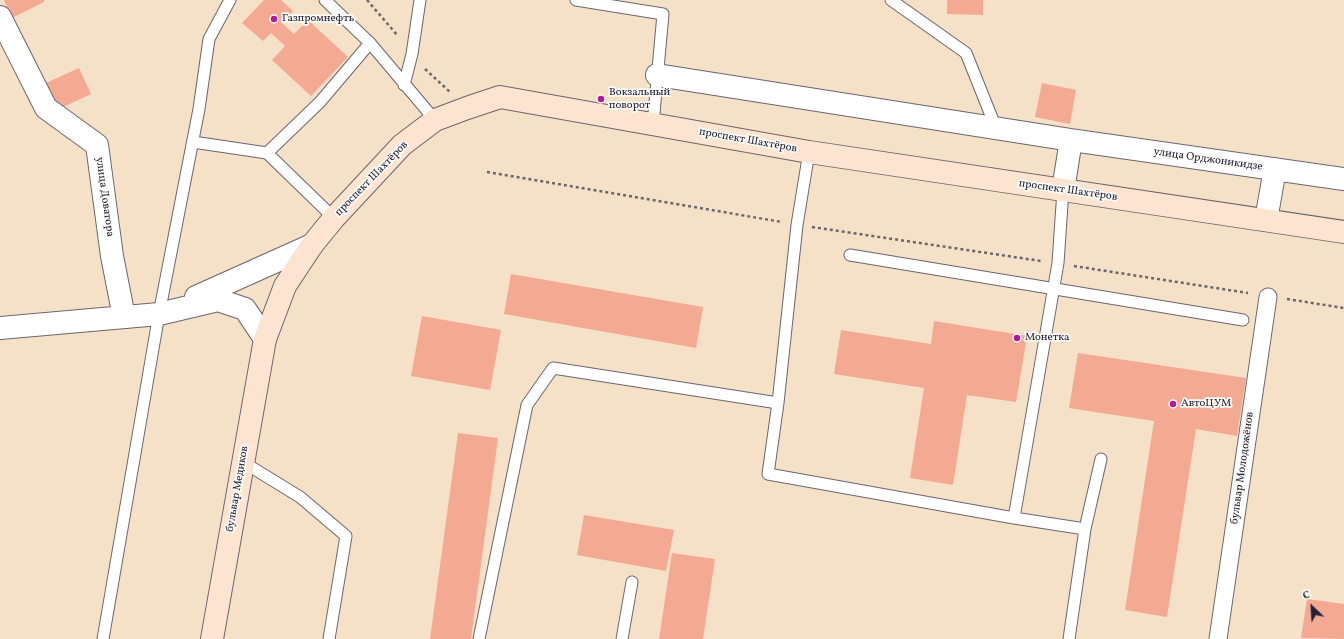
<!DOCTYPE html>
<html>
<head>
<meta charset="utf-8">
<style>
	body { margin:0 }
	#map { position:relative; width:1344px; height:639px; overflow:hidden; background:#f4e1c7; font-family:Vollkorn,serif }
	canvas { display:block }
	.north { position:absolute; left:1292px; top:587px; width:40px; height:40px; -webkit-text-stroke:3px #fdfcf7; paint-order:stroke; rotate:335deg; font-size:11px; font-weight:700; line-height:16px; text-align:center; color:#22223b }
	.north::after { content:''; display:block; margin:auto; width:14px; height:18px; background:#22223b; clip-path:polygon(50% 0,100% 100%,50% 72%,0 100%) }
</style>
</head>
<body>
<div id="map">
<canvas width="1344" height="639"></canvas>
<div class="north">С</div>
</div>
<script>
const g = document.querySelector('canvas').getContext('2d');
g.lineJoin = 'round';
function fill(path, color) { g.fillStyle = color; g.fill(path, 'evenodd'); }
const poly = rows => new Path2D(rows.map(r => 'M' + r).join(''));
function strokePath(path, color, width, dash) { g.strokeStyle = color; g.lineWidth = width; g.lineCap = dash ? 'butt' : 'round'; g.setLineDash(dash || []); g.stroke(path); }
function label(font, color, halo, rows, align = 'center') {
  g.font = font + ' Vollkorn,serif'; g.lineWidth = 3.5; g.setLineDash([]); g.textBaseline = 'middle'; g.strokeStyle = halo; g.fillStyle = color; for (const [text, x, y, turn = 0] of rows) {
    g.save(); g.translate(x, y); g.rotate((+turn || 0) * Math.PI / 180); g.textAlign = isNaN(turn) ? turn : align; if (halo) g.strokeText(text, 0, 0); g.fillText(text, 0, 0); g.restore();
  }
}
fill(poly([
	[4,0,44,0,44,2,12,18],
	[264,0,281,0,293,11,282,23,294,34,308,20,348,57,311,96,272,60,285,46,271,33,263,41,242,23],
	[947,0,983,0,983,15,947,14],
	[79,68,91,94,59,109,46,83],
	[1042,83,1076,90,1070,124,1035,117],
	[511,274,703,307,696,348,504,314],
	[422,316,501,330,490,390,411,376],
	[934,321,1027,336,1016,402,967,395,953,485,910,478,924,388,834,374,841,330,931,344],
	[1078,353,1246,378,1237,436,1196,429,1167,617,1125,610,1154,421,1069,408],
	[458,433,498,438,471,639,430,639],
	[584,515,674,530,666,571,577,555],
	[672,553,715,559,703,639,659,639],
	[1307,599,1344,604,1344,639,1301,638]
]), '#f4a992');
const service = poly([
	[325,0,370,43,435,120],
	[576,0,663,14,653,124],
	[891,0,966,53,996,128],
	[404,85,412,54,420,0],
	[193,142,267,153,334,218],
	[267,153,320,102,370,43],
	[850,255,1243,320],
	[778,403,797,225,809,152],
	[243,462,300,497,346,536,329,639],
	[1014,518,1058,263,1063,190],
	[103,639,159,314,199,109,209,39,230,0],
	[479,639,527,405,553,368,778,403,768,474,1014,518,1085,529,1101,459],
	[622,639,632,582],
	[1069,639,1085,529]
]);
const pedestrian = poly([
	[1218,639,1268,297]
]);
const minor = poly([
	[0,17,46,108,97,145,112,256,124,317],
	[657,75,1071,140,1344,179],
	[1063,190,1071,140],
	[1266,220,1275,169]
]);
const tertiary = poly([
	[196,297,312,245],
	[0,328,159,314,218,300,245,309,265,339]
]);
const secondary = poly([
	[212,639,265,339,285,286,312,245,334,218,402,145,435,120,467,108,500,97,809,152,1344,232]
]);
strokePath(service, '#6c656c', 13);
strokePath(pedestrian, '#6c656c', 19);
strokePath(minor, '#6c656c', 24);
strokePath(tertiary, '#6c656c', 24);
strokePath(secondary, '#6c656c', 24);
strokePath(poly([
	[367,0,398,36],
	[425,69,450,92],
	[487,172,782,222],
	[812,227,1041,261],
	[1074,266,1248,293],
	[1287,299,1344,308]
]), '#6c656c', 2.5, [3, 3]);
strokePath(service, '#fff', 11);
strokePath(pedestrian, '#fff', 17);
strokePath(minor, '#fff', 22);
strokePath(tertiary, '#fff', 22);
strokePath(secondary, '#fde4d1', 22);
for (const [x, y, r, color] of [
	[274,19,4,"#b5179e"],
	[601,99,4,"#b5179e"],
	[1017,338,4,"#b5179e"],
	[1173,404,4,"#b5179e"]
]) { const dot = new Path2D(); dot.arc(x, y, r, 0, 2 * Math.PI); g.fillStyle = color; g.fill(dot); strokePath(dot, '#fdfcf7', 1.5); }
label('11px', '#22223b', '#fdfcf7', [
	["Газпромнефть",282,19],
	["Вокзальный",609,93],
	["поворот",609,106],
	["Монетка",1025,338],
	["АвтоЦУМ",1181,404]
], 'left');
label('11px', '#22223b', '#fdfcf7', [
	["проспект Шахтёров",748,141,10],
	["улица Орджоникидзе",1208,160,8],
	["проспект Шахтёров",372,179,-46],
	["проспект Шахтёров",1068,191,8],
	["улица Доватора",104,197,82],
	["бульвар Молодожёнов",1243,468,-82],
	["бульвар Медиков",238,489,-80]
]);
</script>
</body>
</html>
